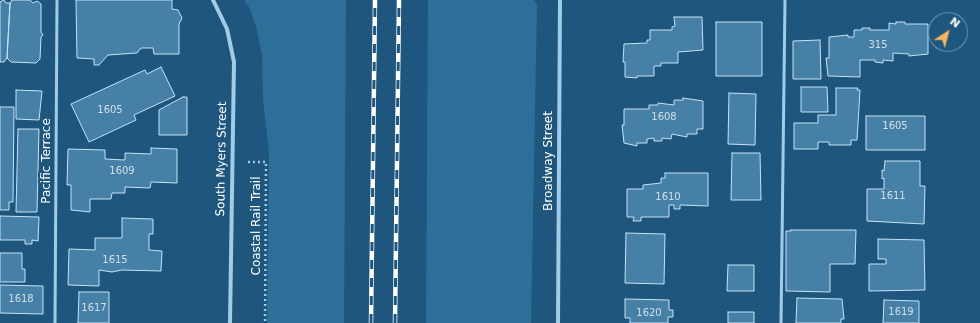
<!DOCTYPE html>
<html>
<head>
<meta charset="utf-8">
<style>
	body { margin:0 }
	#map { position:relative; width:980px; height:323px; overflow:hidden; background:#1e567d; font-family:"DejaVu Sans",sans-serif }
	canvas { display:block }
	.north { position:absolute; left:928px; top:12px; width:40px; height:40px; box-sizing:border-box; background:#1e567d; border:1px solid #789ab1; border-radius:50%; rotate:36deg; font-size:11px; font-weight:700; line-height:16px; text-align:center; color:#fff }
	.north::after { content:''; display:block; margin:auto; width:14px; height:18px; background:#f7b460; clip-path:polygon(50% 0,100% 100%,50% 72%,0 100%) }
</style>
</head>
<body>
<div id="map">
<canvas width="980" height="323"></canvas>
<div class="north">N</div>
</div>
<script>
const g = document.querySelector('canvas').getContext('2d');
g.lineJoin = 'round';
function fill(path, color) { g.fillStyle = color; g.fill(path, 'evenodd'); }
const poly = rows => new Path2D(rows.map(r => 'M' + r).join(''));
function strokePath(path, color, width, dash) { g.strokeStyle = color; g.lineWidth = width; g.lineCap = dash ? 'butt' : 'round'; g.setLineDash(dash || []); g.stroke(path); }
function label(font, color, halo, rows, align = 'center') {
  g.font = font + ' "DejaVu Sans",sans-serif'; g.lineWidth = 4; g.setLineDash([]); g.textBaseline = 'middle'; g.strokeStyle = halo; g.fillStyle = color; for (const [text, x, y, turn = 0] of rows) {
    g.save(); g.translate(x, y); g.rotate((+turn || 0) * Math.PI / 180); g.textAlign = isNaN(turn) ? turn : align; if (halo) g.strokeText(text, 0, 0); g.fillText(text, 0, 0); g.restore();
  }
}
fill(poly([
	[244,0,346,0,344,323,267,323,269,152,263,100,262,55,256,26,249,7],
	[428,0,534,0,537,4,531,323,426,323]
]), '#2e6f9a');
const building = poly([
	[4,0,6,3,10,3,7,58,4,62,0,62,0,2,4,0],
	[12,0,30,0,33,3,37,1,41,4,41,32,43,35,41,37,40,59,36,63,11,62,7,58,10,3,12,0],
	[76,0,172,0,172,9,178,10,182,18,179,24,179,54,154,54,153,48,141,48,137,53,108,55,99,65,94,65,94,59,77,58,76,0],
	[674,17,702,17,703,50,678,52,678,63,661,63,661,66,654,66,654,76,637,76,637,78,625,77,625,62,623,62,624,44,647,43,647,40,650,40,650,30,672,30,672,27,675,26,674,17],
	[716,22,762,22,762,76,716,76,716,22],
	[896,22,905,22,905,24,928,24,928,54,909,56,909,54,893,53,893,61,883,60,883,63,875,62,875,60,860,60,860,77,828,76,826,58,829,58,829,37,848,35,848,37,854,37,854,30,862,30,862,28,870,28,870,30,889,30,889,23,896,24,896,22],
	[820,40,821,79,793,79,793,41,820,40],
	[161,67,175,96,134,115,136,120,89,142,71,104,145,70,147,74,161,67],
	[801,87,827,87,828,112,801,112,801,87],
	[836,88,858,88,857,90,860,90,857,140,851,140,851,145,829,145,829,142,818,142,818,149,794,149,794,123,818,123,818,115,836,115,836,88],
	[16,90,42,91,39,120,16,119,16,90],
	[729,93,756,94,755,145,728,144,729,93],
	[183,97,187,97,187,135,159,135,159,110,183,97],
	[683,98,703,101,703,129,697,129,697,134,687,134,687,137,672,134,671,139,662,138,662,141,654,141,654,138,647,139,647,143,637,143,637,146,624,143,622,125,624,125,624,109,649,109,649,105,658,105,658,103,674,105,674,100,683,100,683,98],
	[0,107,14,107,13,202,9,202,9,210,0,210,0,107],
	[866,116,925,116,925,150,866,150,866,116],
	[18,129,39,129,37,212,16,212,18,129],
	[151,148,177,149,177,183,151,182,150,188,125,187,125,193,112,193,111,199,90,199,90,212,71,210,71,185,67,185,68,149,105,150,105,159,125,160,125,153,151,154,151,148],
	[732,153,760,153,761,200,731,200,732,153],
	[885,161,920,161,920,186,925,186,924,224,867,221,867,189,884,189,884,178,882,179,882,170,884,171,885,161],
	[665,173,708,173,708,206,680,205,680,209,674,209,674,205,669,205,669,217,641,217,641,221,633,221,634,217,627,217,627,189,643,189,643,185,661,183,661,178,665,178,665,173],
	[0,216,39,217,38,241,32,240,32,244,25,244,25,240,0,240,0,216],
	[122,218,153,219,153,234,149,234,149,250,162,251,161,271,122,270,112,272,99,270,99,286,68,285,69,249,95,250,95,238,122,238,122,218],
	[791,230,856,230,855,264,830,264,830,292,786,291,786,231,791,231,791,230],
	[626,233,665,234,664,284,625,283,626,233],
	[878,239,924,240,925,290,869,291,869,264,886,264,886,259,878,259,878,239],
	[0,253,22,253,22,269,25,269,25,282,0,282,0,253],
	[728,265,754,265,754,291,727,291,728,265],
	[0,285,43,286,43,314,0,313,0,285],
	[79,292,109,292,109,323,78,323,79,292],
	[797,298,842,299,844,319,841,319,841,323,796,323,797,298],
	[625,299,669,300,669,310,673,310,673,317,668,317,668,323,630,323,630,318,625,318,625,299],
	[884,300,919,301,919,323,883,323,884,300],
	[728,312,754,312,754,323,728,323,728,312]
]);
fill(building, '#4680a7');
strokePath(building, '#c4e3f6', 1);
strokePath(poly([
	[248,162,266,162,265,323]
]), '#a1cce8', 2.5, [2, 3]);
strokePath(poly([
	[55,323,57,0],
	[781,323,785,0]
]), '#a1cce8', 3);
strokePath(poly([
	[213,0,227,29,234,62,230,323],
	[558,323,560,0]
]), '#a1cce8', 4);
const rail = poly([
	[371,323,375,0],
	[395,323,399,0]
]);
strokePath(rail, '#fff', 4.5);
strokePath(rail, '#1e567d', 3, [9]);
label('10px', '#d1dfe9', null, [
	["315",878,45],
	["1605",110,110],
	["1608",664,117],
	["1605",895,126],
	["1609",122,171],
	["1611",893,196],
	["1610",668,197],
	["1615",115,260],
	["1618",21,299],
	["1617",94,308],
	["1619",901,312],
	["1620",649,313]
]);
label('12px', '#fff', '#1e567d', [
	["South Myers Street",222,159,-89],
	["Pacific Terrace",47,161,-90],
	["Broadway Street",549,161,-90],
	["Coastal Rail Trail",257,226,-90]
]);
</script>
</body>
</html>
